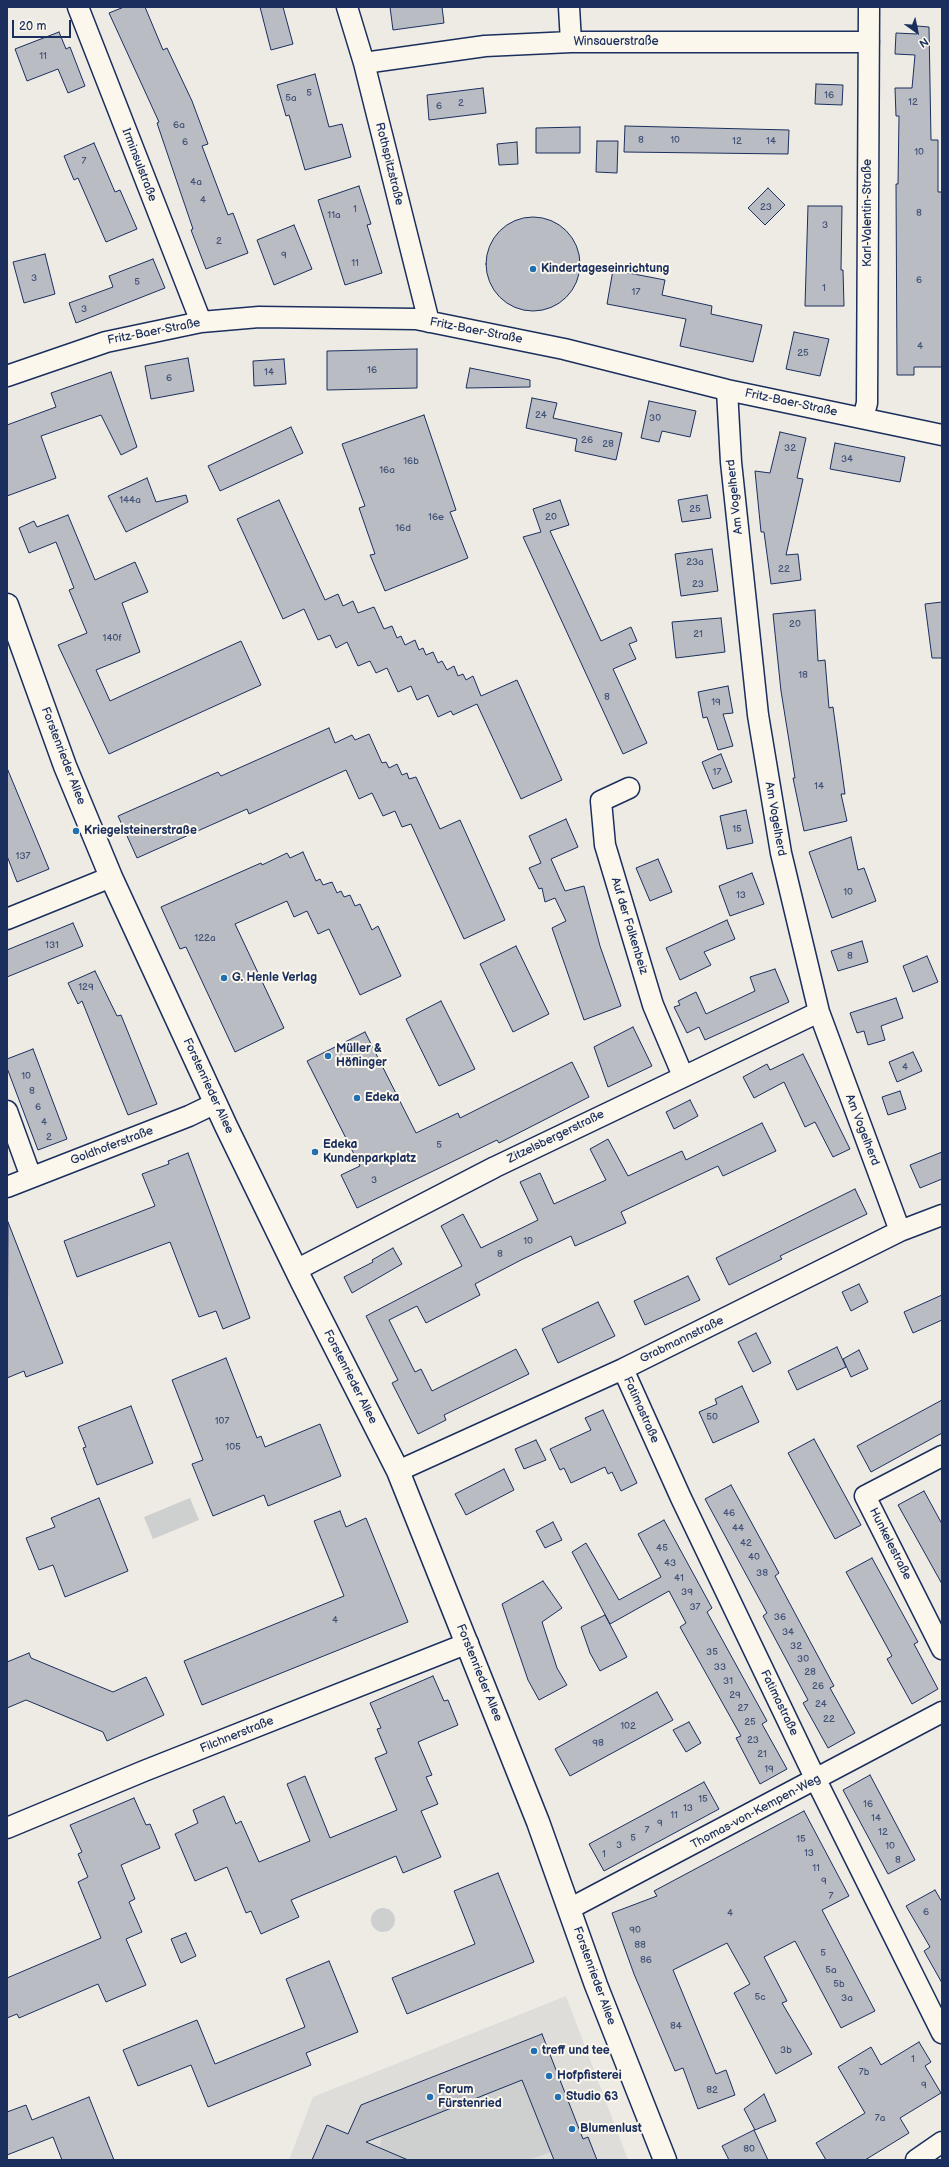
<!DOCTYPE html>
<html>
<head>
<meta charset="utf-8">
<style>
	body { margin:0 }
	#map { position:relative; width:949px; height:2167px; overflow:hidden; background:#eeebe4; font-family:"Balsamiq Sans",sans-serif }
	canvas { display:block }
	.frame { position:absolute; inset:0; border:8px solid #1b2f5e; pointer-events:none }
	.north { position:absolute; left:897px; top:12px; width:40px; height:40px; -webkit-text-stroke:3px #fbf7ec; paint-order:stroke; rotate:147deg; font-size:11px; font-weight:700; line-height:16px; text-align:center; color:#1b2f5e }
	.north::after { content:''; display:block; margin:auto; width:14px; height:18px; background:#1b2f5e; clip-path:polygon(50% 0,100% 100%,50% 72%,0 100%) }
	.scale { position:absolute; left:12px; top:20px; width:59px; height:18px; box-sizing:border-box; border:2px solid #1b2f5e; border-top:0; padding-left:5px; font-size:12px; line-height:14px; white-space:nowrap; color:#1b2f5e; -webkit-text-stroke:3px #fbf7ec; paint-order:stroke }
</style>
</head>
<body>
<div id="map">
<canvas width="949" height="2167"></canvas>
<div class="frame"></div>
<div class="north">N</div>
<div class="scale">20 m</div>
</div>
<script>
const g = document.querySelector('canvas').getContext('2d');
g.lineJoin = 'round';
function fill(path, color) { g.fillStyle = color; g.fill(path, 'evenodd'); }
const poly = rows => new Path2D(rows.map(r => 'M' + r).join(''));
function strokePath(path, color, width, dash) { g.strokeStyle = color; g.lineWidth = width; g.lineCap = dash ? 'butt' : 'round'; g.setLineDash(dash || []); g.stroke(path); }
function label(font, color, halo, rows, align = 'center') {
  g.font = font + ' "Balsamiq Sans",sans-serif'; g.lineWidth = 4; g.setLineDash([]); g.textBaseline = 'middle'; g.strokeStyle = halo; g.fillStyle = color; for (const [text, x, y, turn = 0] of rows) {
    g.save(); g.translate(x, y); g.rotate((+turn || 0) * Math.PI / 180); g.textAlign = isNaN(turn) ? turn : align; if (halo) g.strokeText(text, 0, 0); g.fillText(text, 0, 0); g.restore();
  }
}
fill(poly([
	[566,1996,628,2160,289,2160,313,2097]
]), '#deddda');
fill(poly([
	[190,1498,199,1520,153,1539,144,1517],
	'371 1920a12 12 0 1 1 24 0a12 12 0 1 1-24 0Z',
	[522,2080,551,2152,528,2160,408,2160,380,2148,382,2135]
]), '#cecfcf');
const building = poly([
	[124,7,145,7,163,50,167,48,192,101,208,144,202,146,228,215,233,213,248,253,206,269,191,230,193,229,157,123,159,122,109,13,124,7],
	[260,7,283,7,293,44,271,50,260,7],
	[390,7,442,7,444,23,393,30,390,7],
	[917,26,929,27,931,140,938,140,938,192,942,192,942,367,914,367,914,375,897,375,896,184,898,184,899,116,896,116,895,88,912,88,915,55,895,54,896,33,917,34,917,26],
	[59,32,66,49,70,47,85,86,68,93,58,69,27,81,15,49,59,32],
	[315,74,329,127,342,124,351,157,305,170,289,115,286,116,277,85,315,74],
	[816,84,843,85,842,105,815,104,816,84],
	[483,88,486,113,429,120,427,95,483,88],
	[625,126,789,130,788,154,624,152,625,126],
	[580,127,580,153,536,153,536,128,580,127],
	[597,141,618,141,617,173,596,172,597,141],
	[517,142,518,164,499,165,497,144,517,142],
	[94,143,115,192,120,190,137,229,106,242,78,178,74,180,64,156,94,143],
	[359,186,371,224,367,225,382,273,345,285,318,200,359,186],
	[768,188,785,205,765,225,748,208,768,188],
	[808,206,842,206,841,270,843,270,844,306,805,306,808,206],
	'486 264a47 47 0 1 1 94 0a47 47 0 1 1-94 0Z',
	[294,225,312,269,274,285,257,240,294,225],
	[45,254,55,294,24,303,13,262,45,254],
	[153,259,165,288,76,323,69,303,113,287,109,276,153,259],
	[613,270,665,280,662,295,712,306,711,314,762,325,753,362,680,346,686,319,607,304,613,270],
	[794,332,829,339,820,376,786,369,794,332],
	[417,349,417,388,327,390,327,351,417,349],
	[188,358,194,391,151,399,145,366,188,358],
	[284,359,286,384,254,386,253,361,284,359],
	[470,368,530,380,530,387,466,388,470,368],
	[111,372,137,447,121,455,101,415,41,436,56,478,7,496,7,425,56,407,51,393,111,372],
	[532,398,557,403,553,418,622,433,616,460,575,451,577,439,526,428,532,398],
	[649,401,696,411,690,437,662,431,659,442,641,438,649,401],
	[424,415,456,510,450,512,468,558,385,591,370,555,375,554,359,508,365,506,342,444,424,415],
	[291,427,303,453,220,491,208,466,291,427],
	[780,432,806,438,797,478,803,479,786,555,798,554,801,580,771,584,764,532,761,532,755,471,770,473,780,432],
	[835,443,905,457,900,482,830,469,835,443],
	[147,478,156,502,186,495,188,502,126,532,108,496,147,478],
	[707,495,711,518,682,522,678,500,707,495],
	[279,500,325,600,338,594,343,606,353,601,358,613,374,607,384,629,392,626,397,638,401,636,405,645,415,640,419,650,423,648,426,655,433,652,438,663,442,661,447,670,454,666,458,676,463,674,466,680,473,676,481,696,517,680,562,780,521,799,477,704,453,715,451,711,438,717,428,695,417,700,411,686,398,692,387,668,376,673,370,661,358,666,347,642,336,648,330,635,318,640,304,609,283,619,237,519,279,500],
	[560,500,569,525,550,531,601,641,631,627,637,641,629,644,636,659,613,669,647,743,623,754,523,537,541,532,533,509,560,500],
	[68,515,95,580,135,562,148,592,122,603,140,652,96,670,110,701,241,641,261,685,109,754,58,645,87,633,69,590,74,588,56,542,29,553,19,528,34,521,37,527,68,515],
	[712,549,718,591,681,596,675,554,712,549],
	[942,602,942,658,932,658,925,604,942,602],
	[815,610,818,661,825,660,829,708,833,707,845,794,841,794,847,821,804,831,793,778,795,778,781,691,773,614,815,610],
	[721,618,725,652,676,658,672,622,721,618],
	[728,686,733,713,723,714,733,746,718,750,707,717,703,718,698,692,728,686],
	[329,728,335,743,352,735,355,740,369,734,382,763,386,762,389,768,397,764,402,775,407,773,409,779,416,777,440,829,460,820,505,920,464,939,411,824,402,827,395,811,383,816,372,793,359,799,346,770,249,814,247,809,137,858,118,816,218,772,221,776,329,728],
	[721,754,732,782,713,789,702,762,721,754],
	[7,768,49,869,17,882,7,856,7,768],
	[746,810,753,843,727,849,720,816,746,810],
	[566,819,578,847,551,859,565,891,584,886,600,946,621,1006,584,1020,552,928,566,921,555,898,545,902,542,888,539,889,529,868,541,863,529,836,566,819],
	[851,837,858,870,864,868,876,901,832,918,809,852,851,837],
	[303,852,316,881,320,879,323,885,332,882,337,893,341,891,344,897,350,895,355,906,360,904,372,930,378,926,401,976,360,995,329,929,318,934,307,911,294,917,287,901,235,924,284,1028,235,1052,186,947,180,949,161,907,261,863,262,865,287,853,290,858,303,852],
	[658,859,672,892,650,901,636,868,658,859],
	[752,873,764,904,730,916,719,886,752,873],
	[727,920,735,939,704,952,711,965,680,980,666,948,727,920],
	[73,923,83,946,7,977,7,950,73,923],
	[862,941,868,962,838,971,831,951,862,941],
	[516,946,549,1014,513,1032,480,964,516,946],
	[927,956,938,982,913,992,903,966,927,956],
	[775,969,789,1002,705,1040,699,1027,687,1033,674,1007,680,1005,678,1001,696,992,706,1014,755,991,750,977,775,969],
	[95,971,117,1016,121,1015,157,1104,128,1115,82,1001,78,1004,68,983,95,971],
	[896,998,903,1018,881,1026,885,1040,868,1045,864,1031,857,1033,850,1013,896,998],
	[441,1001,475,1069,439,1086,406,1019,441,1001],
	[633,1027,652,1066,608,1087,594,1047,633,1027],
	[365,1032,416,1133,458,1113,460,1118,572,1062,589,1097,499,1143,497,1140,357,1208,341,1175,360,1166,307,1061,365,1032],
	[33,1049,67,1139,38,1150,7,1068,7,1059,33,1049],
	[913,1052,922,1071,897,1082,889,1062,913,1052],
	[803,1054,850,1149,833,1157,815,1122,805,1127,784,1082,754,1098,743,1077,767,1064,770,1070,803,1054],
	[900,1091,906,1109,888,1115,882,1097,900,1091],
	[690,1100,698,1116,674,1129,666,1112,690,1100],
	[762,1123,776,1151,723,1176,718,1166,621,1212,626,1223,575,1246,571,1236,521,1260,475,1284,480,1295,426,1323,417,1306,389,1320,415,1372,421,1369,432,1391,516,1349,529,1374,444,1415,446,1420,418,1434,392,1383,398,1380,366,1316,462,1266,441,1226,463,1214,481,1248,538,1220,520,1182,540,1173,554,1204,606,1180,590,1149,608,1139,628,1176,682,1151,686,1160,762,1123],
	[942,1152,942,1179,920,1188,910,1165,942,1152],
	[188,1153,250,1318,223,1329,216,1311,199,1317,170,1242,77,1277,64,1241,155,1206,142,1174,169,1164,168,1161,188,1153],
	[855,1189,867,1214,780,1256,782,1259,729,1285,716,1258,855,1189],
	[8,1222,63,1363,26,1377,24,1371,7,1378,8,1222],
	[393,1248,402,1264,352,1293,344,1277,373,1262,372,1260,393,1248],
	[688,1276,700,1300,645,1325,634,1301,688,1276],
	[859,1284,868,1302,851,1311,842,1292,859,1284],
	[942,1295,942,1320,913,1333,904,1312,942,1295],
	[598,1302,615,1336,558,1363,542,1329,598,1302],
	[756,1333,771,1363,753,1372,738,1342,756,1333],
	[837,1347,846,1367,797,1390,788,1371,837,1347],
	[859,1350,868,1369,851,1377,843,1359,859,1350],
	[226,1358,257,1438,261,1436,265,1447,320,1424,341,1476,268,1506,264,1495,213,1516,192,1464,203,1460,172,1380,226,1358],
	[742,1386,759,1422,713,1443,699,1412,717,1404,715,1399,742,1386],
	[942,1400,942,1433,871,1472,857,1446,942,1400],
	[131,1406,153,1463,97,1485,83,1448,86,1447,78,1427,131,1406],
	[603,1410,637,1483,621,1491,612,1472,608,1474,605,1467,571,1483,564,1468,560,1470,550,1449,591,1430,585,1418,603,1410],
	[814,1439,861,1525,835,1539,788,1453,814,1439],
	[536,1440,546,1460,524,1469,515,1449,536,1440],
	[504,1469,514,1490,466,1515,455,1494,504,1469],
	[731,1485,779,1573,775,1576,834,1686,830,1688,855,1733,828,1748,803,1703,808,1700,763,1616,767,1613,705,1499,731,1485],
	[924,1491,942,1524,942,1584,898,1505,924,1491],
	[99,1498,128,1571,65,1597,53,1565,39,1570,26,1538,55,1527,51,1518,99,1498],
	[340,1511,346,1527,366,1518,408,1622,202,1705,184,1661,344,1596,314,1521,340,1511],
	[664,1520,712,1608,707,1612,767,1721,762,1724,787,1769,760,1784,736,1738,741,1736,680,1627,686,1623,669,1591,610,1624,572,1552,586,1543,619,1600,661,1577,638,1534,664,1520],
	[553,1522,562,1540,545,1548,536,1531,553,1522],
	[872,1558,918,1642,914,1644,938,1689,912,1704,887,1659,892,1656,846,1572,872,1558],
	[543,1581,562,1608,542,1622,557,1668,567,1685,539,1700,528,1680,502,1604,543,1581],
	[605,1615,627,1657,600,1671,590,1653,581,1627,605,1615],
	[29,1653,31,1658,113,1692,146,1677,164,1715,107,1741,103,1732,26,1700,7,1708,7,1662,29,1653],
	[433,1676,444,1701,448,1700,458,1725,418,1742,432,1775,426,1777,438,1804,421,1811,441,1857,403,1873,396,1856,291,1900,299,1917,261,1934,251,1911,246,1913,227,1867,195,1881,175,1834,198,1823,193,1810,224,1796,236,1824,241,1821,259,1862,310,1841,287,1784,305,1776,330,1838,397,1810,375,1758,387,1753,377,1729,381,1728,370,1703,433,1676],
	[657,1692,673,1720,570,1776,555,1749,657,1692],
	[689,1722,701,1743,686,1752,673,1730,689,1722],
	[870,1775,915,1860,888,1874,843,1790,870,1775],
	[704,1782,719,1809,604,1871,589,1844,704,1782],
	[134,1798,146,1825,150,1824,160,1848,121,1865,135,1899,129,1902,142,1932,126,1939,146,1985,106,2002,98,1984,19,2018,17,2014,7,2018,7,1978,101,1938,78,1882,88,1877,78,1854,82,1852,70,1825,134,1798],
	[804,1811,849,1896,822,1910,875,2011,841,2028,795,1941,764,1957,787,2001,782,2003,812,2054,776,2074,734,1993,750,1984,727,1943,673,1970,716,2074,726,2070,735,2095,698,2109,683,2068,675,2071,634,1974,612,1913,657,1896,654,1891,804,1811],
	[498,1873,534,1962,407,2014,392,1978,475,1944,454,1891,498,1873],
	[935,1890,942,1902,942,1983,924,1951,930,1947,906,1906,935,1890],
	[186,1933,196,1956,181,1963,171,1939,186,1933],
	[329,1961,358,2032,306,2053,311,2065,208,2107,191,2065,138,2086,123,2050,197,2020,215,2064,305,2027,286,1979,329,1961],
	[542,2034,583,2139,588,2137,597,2160,554,2160,522,2080,366,2142,408,2160,312,2160,327,2125,348,2134,361,2105,542,2034],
	[919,2042,931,2062,925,2066,941,2093,900,2118,909,2133,865,2160,826,2160,816,2143,865,2113,838,2067,871,2047,881,2065,919,2042],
	[764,2094,776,2121,755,2130,744,2109,764,2094],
	[89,2097,114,2160,62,2160,53,2137,7,2155,7,2112,26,2105,32,2120,89,2097],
	[754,2130,768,2160,729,2160,722,2146,754,2130]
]);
fill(building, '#b9bcc3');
strokePath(building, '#1b2f5e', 1);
const minor = poly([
	[78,7,201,322],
	[347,7,364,63,429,322],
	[569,7,571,42],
	[364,63,485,46,571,42,869,42],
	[7,376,106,342,201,322,259,317,416,319,564,349,727,390,942,435],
	[727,390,731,462,758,715,781,853,819,1012,900,1231],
	[863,418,867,403,869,7],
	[629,788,601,801,605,845,653,1005,683,1076],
	[7,919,111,877],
	[7,1111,31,1177],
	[7,1187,189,1116,216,1103],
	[296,1270,495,1167,819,1012],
	[623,1369,681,1498,816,1780,942,2033],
	[942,1456,865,1496,942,1649],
	[398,1471,623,1369,900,1231,942,1215],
	[7,1828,144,1771,468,1643],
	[569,1909,942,1712],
	[916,2160,942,2142]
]);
const tertiary = poly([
	[7,605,65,766,111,877,226,1126,302,1282,398,1471,538,1822,596,1985,665,2160]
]);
strokePath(minor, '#1b2f5e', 23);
strokePath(tertiary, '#1b2f5e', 25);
strokePath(minor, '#fbf7ec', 20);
strokePath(tertiary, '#fbf7ec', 22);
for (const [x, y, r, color] of [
	[533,269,4,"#1f6fb2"],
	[76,831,4,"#1f6fb2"],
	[224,978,4,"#1f6fb2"],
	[328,1056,4,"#1f6fb2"],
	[357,1098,4,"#1f6fb2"],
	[315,1152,4,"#1f6fb2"],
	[534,2051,4,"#1f6fb2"],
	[549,2076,4,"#1f6fb2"],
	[430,2097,4,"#1f6fb2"],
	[558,2097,4,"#1f6fb2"],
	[572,2129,4,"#1f6fb2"]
]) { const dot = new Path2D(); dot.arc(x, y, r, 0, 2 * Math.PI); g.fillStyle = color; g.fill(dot); strokePath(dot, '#fbf7ec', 1.5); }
label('10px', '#425277', null, [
	["11",43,56],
	["5",309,93],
	["16",829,95],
	["5a",291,98],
	["12",913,102],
	["2",461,103],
	["6",439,106],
	["6a",179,125],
	["8",641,140],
	["10",675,140],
	["12",737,141],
	["14",771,141],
	["6",185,142],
	["10",919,152],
	["7",84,161],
	["4a",196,182],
	["4",203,200],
	["23",766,207],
	["1",355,209],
	["8",919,213],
	["11a",334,215],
	["3",825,225],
	["2",219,241],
	["9",284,255],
	["11",355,263],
	["3",34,278],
	["6",919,280],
	["5",137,282],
	["1",824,288],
	["17",636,292],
	["3",84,309],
	["4",920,346],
	["25",803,353],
	["16",372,370],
	["14",269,372],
	["6",169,378],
	["24",541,415],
	["30",655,418],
	["26",587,440],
	["28",608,444],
	["32",790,448],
	["34",847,459],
	["16b",411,461],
	["16a",387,470],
	["144a",130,500],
	["25",695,509],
	["16e",436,517],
	["20",551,517],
	["16d",403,528],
	["23a",695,562],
	["22",784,569],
	["23",698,584],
	["20",795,624],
	["21",698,634],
	["140f",112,638],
	["18",803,675],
	["8",607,697],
	["19",716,702],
	["17",717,772],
	["14",819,786],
	["15",737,829],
	["137",23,856],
	["10",848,892],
	["13",741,895],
	["122a",205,938],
	["131",52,945],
	["8",850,956],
	["129",86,987],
	["4",905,1067],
	["10",26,1076],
	["8",32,1091],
	["6",38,1107],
	["4",44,1122],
	["2",49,1137],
	["5",439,1145],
	["3",374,1180],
	["10",528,1241],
	["8",500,1254],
	["50",712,1417],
	["107",222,1421],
	["105",233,1447],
	["46",729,1513],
	["44",738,1528],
	["42",746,1543],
	["45",662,1548],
	["40",754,1557],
	["43",670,1563],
	["38",762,1573],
	["41",679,1578],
	["39",687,1592],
	["37",695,1607],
	["36",780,1617],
	["4",335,1620],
	["34",788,1632],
	["32",796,1646],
	["35",712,1652],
	["30",803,1659],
	["33",720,1667],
	["28",810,1672],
	["31",728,1681],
	["26",818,1686],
	["29",735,1695],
	["24",821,1704],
	["27",743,1708],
	["22",829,1719],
	["25",750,1722],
	["102",628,1726],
	["23",753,1740],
	["98",598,1743],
	["21",762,1754],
	["19",769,1769],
	["15",703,1799],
	["16",868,1804],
	["13",688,1808],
	["11",674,1815],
	["14",876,1818],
	["9",660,1823],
	["7",647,1830],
	["12",883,1832],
	["5",633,1838],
	["15",801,1839],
	["3",619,1845],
	["10",890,1846],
	["13",809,1853],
	["1",604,1854],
	["8",898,1860],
	["11",816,1868],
	["9",824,1881],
	["7",831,1896],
	["6",926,1912],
	["4",730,1913],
	["90",635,1930],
	["88",640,1945],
	["5",823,1953],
	["86",646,1960],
	["5a",831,1970],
	["5b",839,1984],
	["5c",760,1997],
	["3a",847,1998],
	["84",676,2026],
	["3b",786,2050],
	["1",913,2059],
	["7b",864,2072],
	["9",924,2085],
	["82",712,2090],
	["7a",880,2118],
	["80",749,2149]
]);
label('12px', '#1b2f5e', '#fbf7ec', [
	["Winsauerstraße",616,42],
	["Rothspitzstraße",389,164,76],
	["Irminsulstraße",139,165,69],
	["Karl-Valentin-Straße",868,213,-90],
	["Fritz-Baer-Straße",476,331,11],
	["Fritz-Baer-Straße",154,332,-11],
	["Fritz-Baer-Straße",791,403,12],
	["Am Vogelherd",735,497,-96],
	["Forstenrieder Allee",63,756,69],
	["Am Vogelherd",775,819,80],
	["Auf der Falkenbeiz",629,926,73],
	["Forstenrieder Allee",208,1086,65],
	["Am Vogelherd",862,1130,69],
	["Zitzelsbergerstraße",556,1137,-26],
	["Goldhoferstraße",112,1146,-21],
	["Grabmannstraße",682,1340,-26],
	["Forstenrieder Allee",350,1377,63],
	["Fatimastraße",641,1410,66],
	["Hunkelestraße",890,1544,63],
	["Forstenrieder Allee",479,1673,68],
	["Fatimastraße",779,1703,64],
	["Filchnerstraße",237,1735,-22],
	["Thomas-von-Kempen-Weg",756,1812,-28],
	["Forstenrieder Allee",594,1976,70]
]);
label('bold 12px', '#1b2f5e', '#fbf7ec', [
	["Kindertageseinrichtung",541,269],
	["Kriegelsteinerstraße",84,831],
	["G. Henle Verlag",232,978],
	["Müller &",336,1049],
	["Höflinger",336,1063],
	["Edeka",365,1098],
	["Edeka",323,1145],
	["Kundenparkplatz",323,1159],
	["treff und tee",542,2051],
	["Hofpfisterei",557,2076],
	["Forum",438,2090],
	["Fürstenried",438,2104],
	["Studio 63",566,2097],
	["Blumenlust",580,2129]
], 'left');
</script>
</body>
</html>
